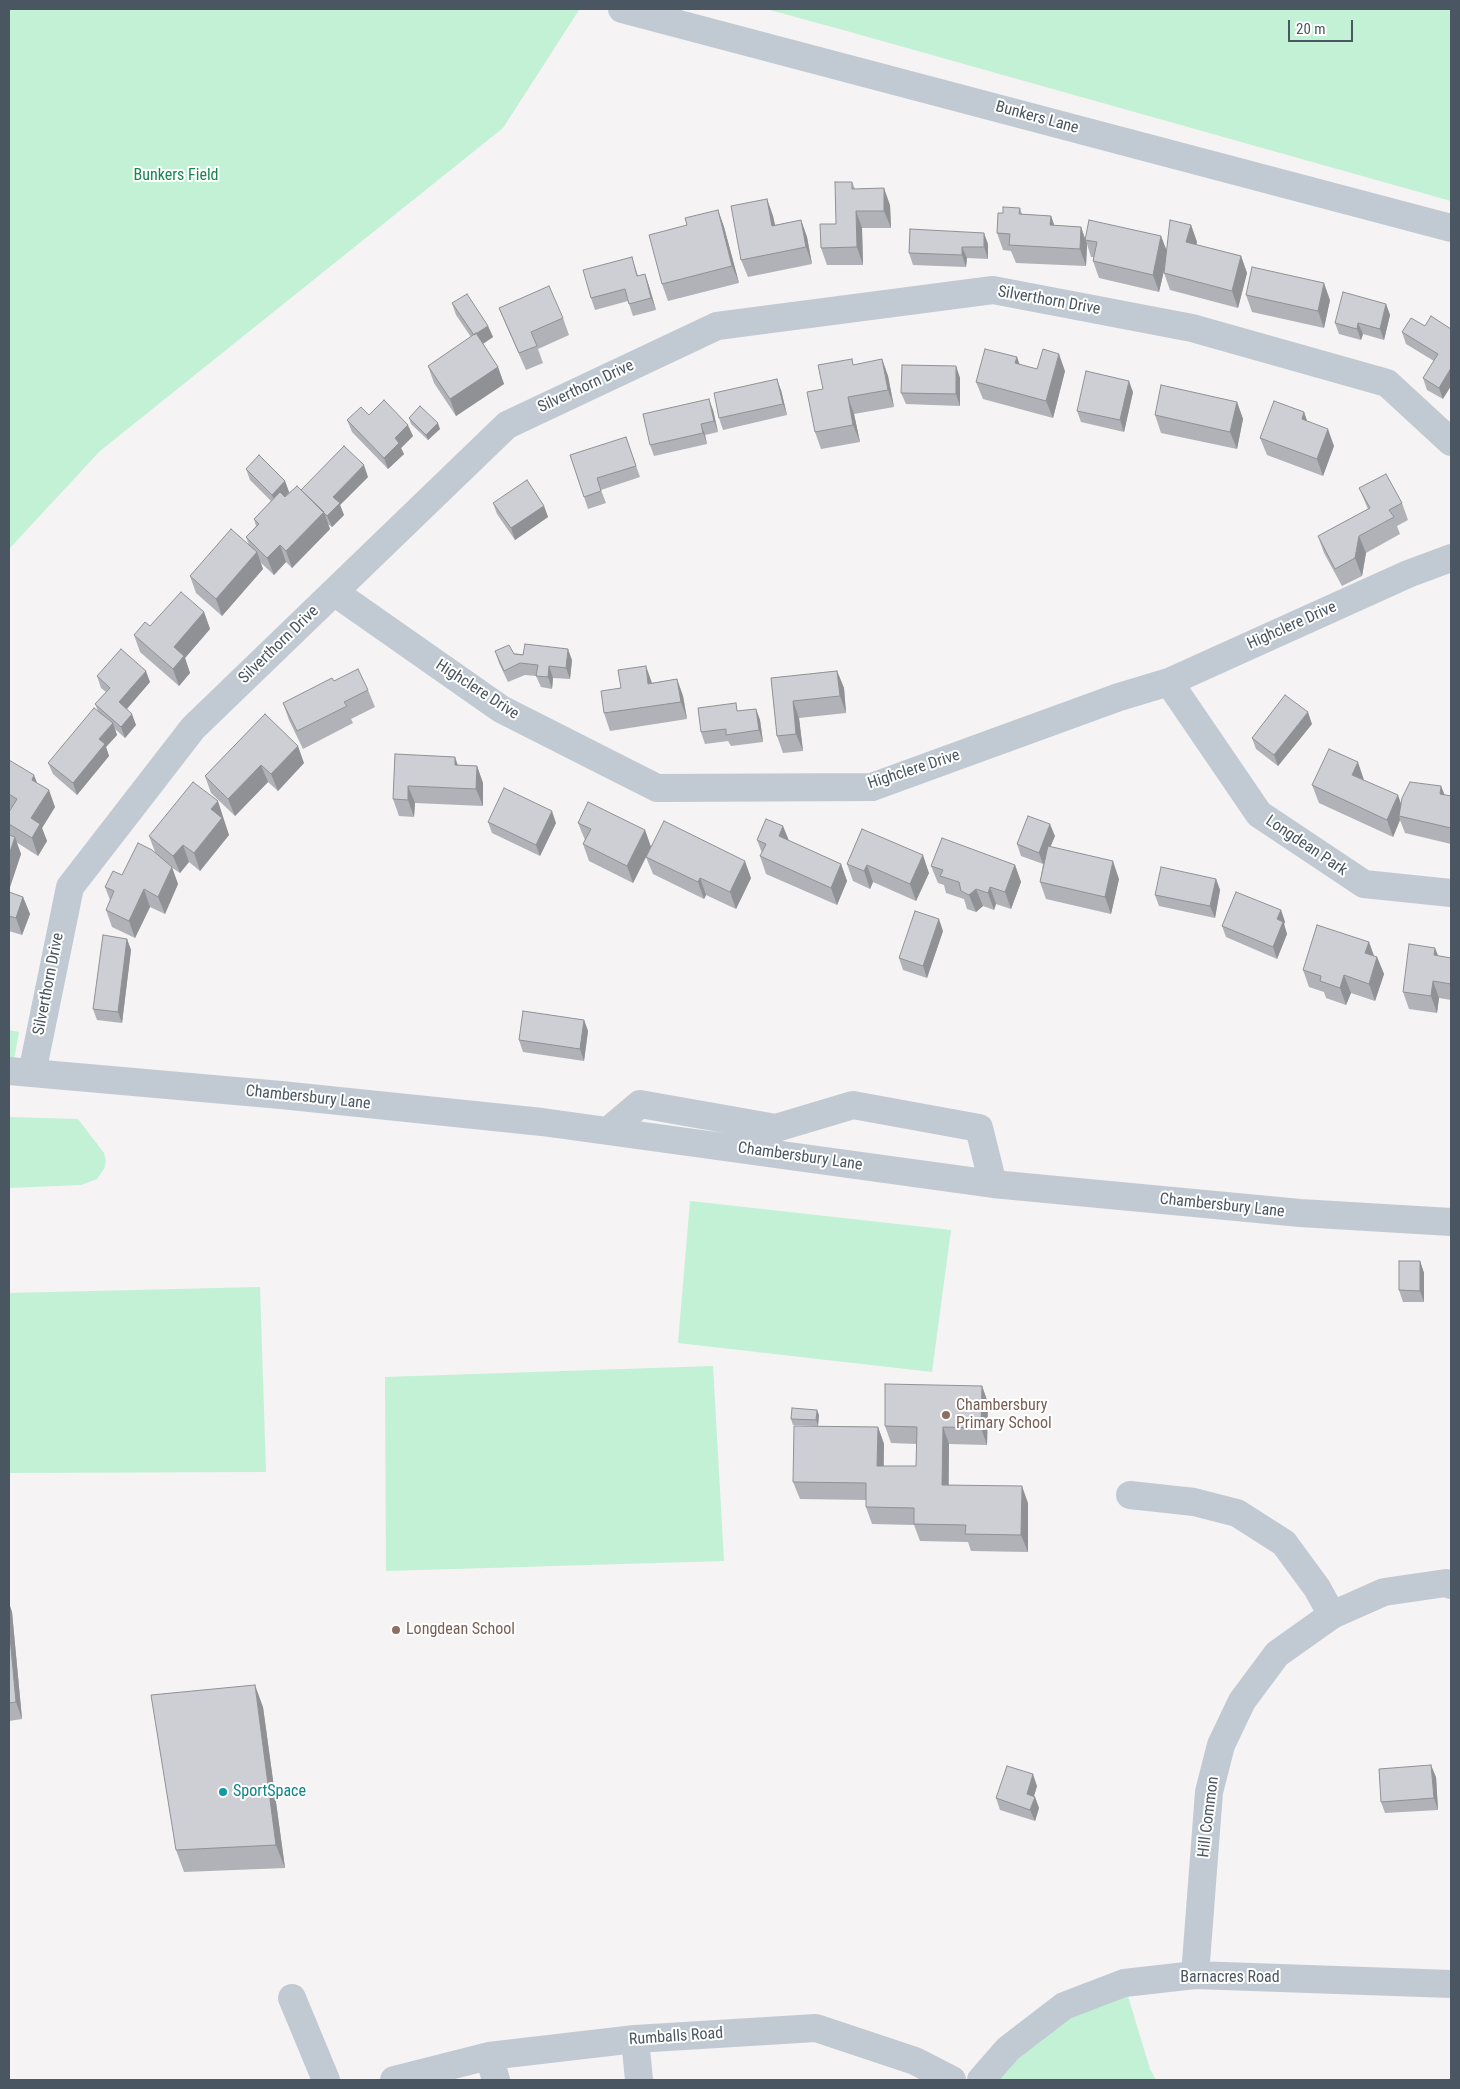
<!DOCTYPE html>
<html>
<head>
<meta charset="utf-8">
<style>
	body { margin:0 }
	#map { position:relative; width:1460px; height:2089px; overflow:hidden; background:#f5f3f3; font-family:"Roboto Condensed",sans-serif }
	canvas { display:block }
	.frame { position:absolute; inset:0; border:10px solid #4a5661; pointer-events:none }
	.scale { position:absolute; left:1288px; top:20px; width:65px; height:22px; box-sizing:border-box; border:2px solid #4a5661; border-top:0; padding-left:6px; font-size:15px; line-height:18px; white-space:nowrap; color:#4a5661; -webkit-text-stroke:4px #fff; paint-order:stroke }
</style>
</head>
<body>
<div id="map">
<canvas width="1460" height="2089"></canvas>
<div class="frame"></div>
<div class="scale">20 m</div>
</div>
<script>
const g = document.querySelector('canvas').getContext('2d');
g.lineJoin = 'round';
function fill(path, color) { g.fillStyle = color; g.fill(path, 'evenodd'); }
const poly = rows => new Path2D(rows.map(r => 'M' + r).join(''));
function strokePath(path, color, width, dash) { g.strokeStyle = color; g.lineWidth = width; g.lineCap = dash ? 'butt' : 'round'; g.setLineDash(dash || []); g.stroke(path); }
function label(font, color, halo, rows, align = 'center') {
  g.font = font + ' "Roboto Condensed",sans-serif'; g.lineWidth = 4; g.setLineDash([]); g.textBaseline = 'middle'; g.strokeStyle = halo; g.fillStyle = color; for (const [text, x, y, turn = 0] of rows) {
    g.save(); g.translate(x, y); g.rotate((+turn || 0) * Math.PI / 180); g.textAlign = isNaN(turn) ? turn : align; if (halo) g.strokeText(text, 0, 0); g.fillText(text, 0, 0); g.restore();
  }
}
fill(poly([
	[9,9,575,9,579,10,503,128,100,451,9,549],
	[766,9,1451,9,1451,201,836,28],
	[9,1030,19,1032,14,1059,9,1059],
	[9,1117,78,1119,104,1153,106,1161,104,1169,97,1179,81,1185,9,1188],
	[690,1201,951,1230,932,1372,678,1343],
	[260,1287,266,1472,9,1473,9,1293],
	[713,1366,724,1561,386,1571,385,1377],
	[1124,1983,1150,2069,1156,2080,983,2080,1008,2049]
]), '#c3f1d5');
strokePath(poly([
	[622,9,1451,228],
	[334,592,501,709,657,788,872,787,1119,697,1169,682,1408,574,1451,558],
	[1169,682,1259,814,1364,884,1451,893],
	[9,1071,281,1095,542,1122,993,1184,1300,1213,1451,1222],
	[32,1073,70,887,193,728,507,425,717,326,993,290,1192,328,1387,383,1451,442],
	[608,1131,640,1104,776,1128,853,1105,979,1128,993,1184],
	[1130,1495,1194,1502,1237,1513,1284,1543,1317,1588,1332,1615],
	[1195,1975,1209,1792,1221,1745,1242,1701,1277,1654,1332,1615,1384,1592,1446,1583,1451,1585],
	[292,1998,326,2080],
	[635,2039,639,2080],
	[489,2056,496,2080],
	[394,2080,489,2056,635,2039,816,2028,915,2061,952,2080],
	[981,2080,1008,2049,1064,2006,1124,1983,1195,1975,1451,1984]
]), '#c1cad2', 28);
fill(poly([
	[852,182,855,189,890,205,891,228,862,228,863,265,827,265,821,248,836,224],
	[767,199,773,216,775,225,801,220,807,237,812,264,748,277,741,260],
	[1020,208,1022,214,1051,216,1054,225,1081,227,1085,239,1161,236,1166,250,1191,225,1197,242,1196,245,1241,256,1247,273,1238,308,1170,290,1164,273,1164,270,1159,292,1099,278,1093,261,1093,257,1091,257,1087,244,1086,266,1016,263,1011,251,1003,250,997,233,1003,213],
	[718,210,724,227,739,283,668,301,662,284,687,225],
	[910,229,988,244,988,259,967,258,966,267,913,265,909,253],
	[632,257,638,276,645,274,649,286,656,310,633,316,628,301,595,310,591,298],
	[1246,295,1330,300,1324,328,1252,312],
	[452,303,488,326,493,337,483,344,498,367,504,384,456,416,434,383,428,366,471,337,456,315],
	[1386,304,1390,315,1384,340,1363,334,1361,340,1339,334,1335,323],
	[499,308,563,318,569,335,538,349,543,363,526,370,506,325],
	[1425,326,1451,329,1443,399,1427,390,1423,378,1434,361,1406,344,1402,332],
	[1017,357,1019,365,1037,369,1065,371,1053,418,983,399,976,382],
	[882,359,888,376,894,407,854,414,860,442,821,449,815,432,823,389,854,365],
	[956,366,960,378,960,406,906,404,901,393],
	[781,390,787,415,723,430,719,418],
	[1133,392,1124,432,1081,422,1077,411],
	[1237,402,1243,419,1237,449,1161,433,1155,415],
	[713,410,718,432,705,435,707,444,654,456,650,445],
	[1304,412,1307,421,1334,446,1323,476,1267,455,1260,438],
	[369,415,413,436,401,448,404,454,388,469,352,432,347,420],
	[409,418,440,429,428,440,411,424],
	[626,437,640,477,601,490,606,503,588,509,584,497],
	[246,469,285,481,289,492,368,477,340,505,344,515,332,527,328,524,330,529,292,568,286,562,274,575,260,562,263,569,222,616,196,593,190,576,249,545,246,537,256,526,254,519,271,501,250,480],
	[1359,488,1402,503,1408,520,1397,526,1400,534,1366,553,1362,576,1342,586,1324,553,1318,536,1368,509],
	[493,503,544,506,548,517,515,540,497,514],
	[204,612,210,629,185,658,190,673,179,686,140,652,134,635,150,626],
	[495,651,572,660,570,679,553,678,552,689,541,687,536,676,525,675,508,682,499,663],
	[837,671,844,688,846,713,799,718,803,751,783,753,777,736,771,678],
	[97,676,150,682,127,709,136,725,125,738,115,729,117,735,106,747,109,756,77,795,53,774,48,763,98,711,95,704,106,692,101,688],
	[677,679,683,696,687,719,610,731,604,713,621,688],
	[334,681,368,690,375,707,351,719,353,723,303,749,289,720,283,703],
	[756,709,760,720,763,742,731,746,728,741,705,744,701,732,739,711],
	[265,714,304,763,278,791,268,782,235,816,211,793,205,776],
	[1312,724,1278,766,1256,749,1252,738],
	[395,754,458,765,477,766,483,783,483,806,415,803,414,817,399,816,393,799],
	[9,760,37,783,55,807,42,828,47,841,38,856,16,842,21,854,9,890,9,812,11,809,9,807],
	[1364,780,1401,804,1445,795,1451,796,1451,844,1405,833,1400,820,1393,837,1319,803,1312,785],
	[224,819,223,820,229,835,200,871,189,862,180,873,171,867,178,884,165,914,150,907,135,938,112,927,106,910,110,900,105,887,155,852,149,836],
	[488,822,556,823,540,856,492,833],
	[578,823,645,830,651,847,633,883,589,861,583,844,585,840],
	[862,829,929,873,916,901,873,882,870,889,853,881,847,864],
	[1055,836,1050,847,1119,879,1111,914,1046,899,1040,882,1043,864,1021,856,1017,844],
	[757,840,789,841,841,864,847,881,837,905,766,874,760,856,762,853],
	[646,857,751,878,736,909,706,895,704,899,653,874],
	[1015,865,1021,882,1011,909,996,904,994,910,983,906,976,912,967,909,964,899,946,893,944,885,938,883,931,866],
	[1216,879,1220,890,1215,918,1159,906,1155,895],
	[9,892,23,897,30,914,22,935,9,931],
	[1281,910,1285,922,1284,924,1287,934,1277,959,1226,937,1222,926],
	[943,931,927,978,903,970,899,958],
	[127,939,131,950,122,1023,97,1020,93,1009],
	[1369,942,1374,956,1377,957,1384,974,1375,1001,1351,993,1346,1005,1326,998,1324,992,1309,987,1303,970],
	[1438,956,1451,958,1451,1000,1439,998,1437,1013,1409,1009,1403,992],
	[584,1020,588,1031,584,1061,523,1052,519,1040],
	[1420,1261,1424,1273,1424,1302,1403,1302,1399,1290],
	[982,1386,988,1403,987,1445,949,1444,949,1485,1028,1503,1028,1552,971,1551,968,1542,920,1541,914,1525,872,1524,866,1507,866,1500,800,1499,793,1482,817,1426,793,1425,791,1419,819,1415,818,1426,878,1427,884,1444,884,1466,916,1466,917,1444,891,1443,885,1426],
	[9,1603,12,1612,22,1719,9,1721],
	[263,1707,285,1868,184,1872,176,1850],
	[1436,1777,1438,1810,1385,1813,1381,1802],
	[1037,1786,1034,1796,1035,1797,1039,1808,1035,1821,1000,1810,996,1798]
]), '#b0b2b7');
fill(poly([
	[884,188,890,205,891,228,884,211],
	[767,199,773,216,779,243,772,226],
	[718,210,724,227,739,283,732,266],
	[856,211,862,228,863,265,857,247],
	[1051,216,1057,233,1050,225],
	[801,220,807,237,812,264,806,247],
	[1191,225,1197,242,1192,259,1186,242],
	[1081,227,1087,244,1086,266,1080,249],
	[984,233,988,244,988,259,984,247],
	[1161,236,1168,254,1159,292,1153,275],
	[962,247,967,258,966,267,962,255],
	[1241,256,1247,273,1238,308,1232,291],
	[645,274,649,286,656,310,651,298],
	[1324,283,1330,300,1324,328,1318,311],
	[1386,304,1390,315,1384,340,1380,329],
	[1358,323,1363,334,1361,340,1357,329],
	[488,326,493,337,478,347,474,335],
	[1059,354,1065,371,1053,418,1046,401],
	[1017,357,1023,374,1015,363],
	[882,359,888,376,894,407,888,390],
	[956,366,960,378,960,406,956,394],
	[498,367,504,384,456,416,450,399],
	[1451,368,1451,386,1443,399,1439,388],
	[777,379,781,390,787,415,783,404],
	[1129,381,1133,392,1124,432,1120,420],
	[848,397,854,414,860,442,853,425],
	[709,399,713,410,718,432,714,421],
	[1237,402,1243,419,1237,449,1230,432],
	[1304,412,1310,430,1302,419],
	[438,423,440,429,428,440,426,435],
	[701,424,705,435,707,444,703,433],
	[408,425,413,436,401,448,404,454,388,469,384,458,395,438],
	[1328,429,1334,446,1323,476,1317,459],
	[364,465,368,477,340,505,344,515,332,527,327,516,333,497],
	[285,481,289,492,276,506,272,495],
	[544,506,548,517,515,540,511,528],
	[324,512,330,529,292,568,286,551],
	[1359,536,1366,553,1362,576,1355,558],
	[280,545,286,562,274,575,267,558],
	[257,552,263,569,222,616,216,599],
	[204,612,210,629,185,658,190,673,179,686,173,669,174,647],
	[568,649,572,660,570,679,566,668],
	[549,666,553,678,552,689,548,677],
	[646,666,652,683,648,684],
	[146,671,150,682,123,713,119,702],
	[837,671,844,688,846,713,840,696],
	[677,679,683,696,687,719,681,702],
	[793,701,799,718,803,751,796,734],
	[756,709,760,720,763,742,759,730],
	[1308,712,1312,724,1278,766,1274,755],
	[132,714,136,725,125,738,121,727],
	[113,723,117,735,106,747,109,756,77,795,73,783,99,739],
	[298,746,304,763,278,791,271,774],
	[455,757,461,774,455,765],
	[1358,762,1364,780,1352,775],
	[261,765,268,782,235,816,228,799],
	[477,766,483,783,483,806,476,789],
	[34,775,41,793,32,780],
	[408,786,415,803,414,817,408,800],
	[1441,786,1448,803,1440,794],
	[49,790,55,807,42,828,47,841,38,856,32,838,31,818],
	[1398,795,1404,812,1399,816,1400,820,1393,837,1387,820],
	[218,801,229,835,200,871,194,853,211,809],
	[552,811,556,823,540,856,536,845],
	[1050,824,1055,836,1043,864,1039,853],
	[783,826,790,843,779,836],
	[645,830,651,847,633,883,627,866],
	[15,837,21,854,9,890,9,855],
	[183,845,189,862,180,873,173,856],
	[923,855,929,873,916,901,910,884],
	[745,861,751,878,736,909,730,892],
	[1113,861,1119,879,1111,914,1105,897],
	[841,864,847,881,837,905,831,888],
	[867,865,873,882,870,889,864,871],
	[1015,865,1021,882,1011,909,1005,892],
	[172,867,178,884,165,914,158,897],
	[700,878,706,895,704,899,698,882],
	[1216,879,1220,890,1215,918,1210,906],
	[990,887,996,904,994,910,988,893],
	[144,889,150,907,135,938,129,921],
	[976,889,983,906,976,912,969,895],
	[23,897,30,914,22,935,16,918],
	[1281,910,1285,922,1284,924,1287,934,1277,959,1273,947,1277,919],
	[939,919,943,931,927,978,923,966],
	[127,939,131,950,122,1023,118,1012],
	[1369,942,1375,959,1365,953],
	[1435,948,1442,965,1434,955],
	[1377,957,1384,974,1375,1001,1369,984],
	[1344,975,1351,993,1346,1005,1340,988],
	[1433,981,1439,998,1437,1013,1431,996],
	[584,1020,588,1031,584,1061,580,1049],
	[1420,1261,1424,1273,1424,1302,1420,1291],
	[982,1386,988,1403,987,1445,981,1428],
	[817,1410,819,1415,818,1426,816,1420],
	[878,1427,884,1444,883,1483,877,1466],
	[943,1427,949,1444,948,1502,942,1485],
	[1022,1486,1028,1503,1028,1552,1021,1535],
	[9,1603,12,1612,22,1719,16,1702,9,1626],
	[255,1685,263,1707,285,1868,276,1845],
	[1431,1765,1436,1777,1438,1810,1434,1798],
	[1033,1774,1037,1786,1031,1806,1027,1794],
	[1035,1797,1039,1808,1035,1821,1030,1810]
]), '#909195');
const building = poly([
	[835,182,852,182,852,189,884,188,884,211,856,211,857,247,821,248,820,224,836,224,835,182],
	[767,199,772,226,801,220,806,247,741,260,731,206,767,199],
	[1003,207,1020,208,1019,214,1051,216,1050,225,1081,227,1080,249,1009,245,1010,234,997,233,998,213,1003,213,1003,207],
	[718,210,732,266,662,284,649,235,687,225,685,218,718,210],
	[1089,220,1161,236,1153,275,1093,261,1097,242,1085,240,1089,220],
	[1170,220,1191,225,1186,242,1241,256,1232,291,1164,273,1170,220],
	[910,229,984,233,984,247,962,247,962,255,909,253,910,229],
	[632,257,637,276,645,274,651,298,629,304,625,289,591,298,583,270,632,257],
	[1252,267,1324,283,1318,311,1246,295,1252,267],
	[549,286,563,318,531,332,537,346,519,353,499,308,549,286],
	[1343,292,1386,304,1380,329,1358,323,1357,329,1335,323,1343,292],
	[467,294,488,326,474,335,452,303,467,294],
	[1431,316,1451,329,1451,368,1439,388,1423,378,1438,354,1402,332,1411,318,1425,326,1431,316],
	[476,333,498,367,450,399,428,366,476,333],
	[985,349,1017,357,1015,363,1037,369,1043,349,1059,354,1046,401,976,382,985,349],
	[852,359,853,365,882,359,888,390,848,397,853,425,815,432,807,392,823,389,818,365,852,359],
	[902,365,956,366,956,394,901,393,902,365],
	[1086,371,1129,381,1120,420,1077,411,1086,371],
	[777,379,783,404,719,418,714,393,777,379],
	[1161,385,1237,402,1230,432,1155,415,1161,385],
	[709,399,714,421,701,424,703,433,650,445,643,414,709,399],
	[384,400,408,425,395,438,399,443,384,458,347,420,361,407,369,415,384,400],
	[1274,401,1304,412,1302,419,1328,429,1317,459,1260,438,1274,401],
	[420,406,438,423,426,435,409,418,420,406],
	[626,437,636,466,597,478,601,491,584,497,570,455,626,437],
	[344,446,364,465,333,497,340,503,327,516,301,490,344,446],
	[259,455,285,481,272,495,246,469,259,455],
	[1386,474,1402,503,1389,510,1394,517,1359,536,1355,558,1335,569,1318,536,1370,508,1359,488,1386,474],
	[527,480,544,506,511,528,493,503,527,480],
	[297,486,324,512,286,551,280,545,267,558,246,537,259,524,254,519,280,492,285,497,297,486],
	[231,529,257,552,216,599,190,576,231,529],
	[181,592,204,612,174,647,184,656,173,669,134,635,145,622,150,626,181,592],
	[525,644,568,649,566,668,549,666,548,677,536,676,538,665,520,663,504,671,495,651,509,645,514,654,523,655,525,644],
	[121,649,146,671,119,702,132,714,121,727,95,704,110,688,97,676,121,649],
	[646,666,648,684,677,679,681,702,604,713,601,691,621,688,618,670,646,666],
	[358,669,368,690,344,702,347,706,297,731,283,703,332,678,334,681,358,669],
	[837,671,840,696,793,701,796,734,777,736,771,678,837,671],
	[1285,695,1308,712,1274,755,1252,738,1285,695],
	[736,703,737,711,756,709,759,730,726,735,726,729,701,732,698,708,736,703],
	[94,708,113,723,99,739,105,744,73,783,48,763,94,708],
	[265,714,298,746,271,774,261,765,228,799,205,776,265,714],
	[1329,749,1358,762,1352,775,1398,795,1387,820,1312,785,1329,749],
	[395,754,455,757,455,765,477,766,476,789,408,786,408,800,393,799,395,754],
	[9,760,34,775,32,780,49,790,31,818,40,824,32,838,9,824,9,812,17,799,9,794,9,760],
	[193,782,218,801,211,809,222,818,194,853,183,845,173,856,149,836,193,782],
	[1410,782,1441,786,1440,794,1451,796,1451,828,1399,816,1402,798,1410,782],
	[504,788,552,811,536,845,488,822,504,788],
	[588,802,645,830,627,866,583,844,591,829,578,823,588,802],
	[1028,816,1050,824,1039,853,1017,844,1028,816],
	[766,819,783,826,779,836,841,864,831,888,760,856,766,844,757,840,766,819],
	[664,821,745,861,730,892,700,878,698,882,646,857,664,821],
	[862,829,923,855,910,884,867,865,864,871,847,864,862,829],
	[9,835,15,837,9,855,9,835],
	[942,838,1015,865,1005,892,990,887,988,893,976,889,969,895,961,891,959,882,940,876,943,870,931,866,942,838],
	[138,843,152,850,172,867,158,897,144,889,129,921,106,910,114,891,105,887,113,871,122,875,138,843],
	[1048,846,1113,861,1105,897,1040,882,1048,846],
	[1161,867,1216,879,1210,906,1155,895,1161,867],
	[9,892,23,897,16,918,9,916,9,892],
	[1236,892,1281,910,1277,919,1283,922,1273,947,1222,926,1236,892],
	[915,911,939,919,923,966,899,958,915,911],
	[1317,925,1369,942,1365,953,1377,957,1369,984,1344,975,1340,988,1320,981,1321,976,1303,970,1317,925],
	[103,935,127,939,118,1012,93,1009,103,935],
	[1409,944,1435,948,1434,955,1451,958,1451,984,1433,981,1431,996,1403,992,1409,944],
	[523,1011,584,1020,580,1049,519,1040,523,1011],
	[1399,1261,1420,1261,1420,1291,1399,1290,1399,1261],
	[885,1384,982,1386,981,1428,943,1427,942,1485,1022,1486,1021,1535,965,1534,966,1525,914,1524,914,1508,866,1507,866,1483,793,1482,794,1426,878,1427,877,1466,916,1466,917,1427,885,1426,885,1384],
	[792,1408,817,1410,816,1420,791,1419,792,1408],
	[9,1626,16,1702,9,1703,9,1626],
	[255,1685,276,1845,176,1850,151,1695,255,1685],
	[1431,1765,1434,1798,1381,1802,1379,1769,1431,1765],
	[1007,1766,1033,1774,1027,1794,1035,1797,1030,1810,996,1798,1007,1766]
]);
fill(building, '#cdcfd5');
strokePath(building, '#909195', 1);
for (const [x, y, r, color] of [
	[946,1415,5,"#8d6e63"],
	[396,1630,5,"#8d6e63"],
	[223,1792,5,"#0f9aa8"]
]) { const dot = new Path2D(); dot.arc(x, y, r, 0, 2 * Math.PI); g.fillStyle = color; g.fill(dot); strokePath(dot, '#fff', 2); }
label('16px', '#4a5661', '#fff', [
	["Bunkers Lane",1037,118,15],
	["Silverthorn Drive",1049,301,10],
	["Silverthorn Drive",586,387,-25],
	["Highclere Drive",1292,626,-24],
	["Silverthorn Drive",279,645,-44],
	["Highclere Drive",477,690,33],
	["Highclere Drive",914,770,-18],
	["Longdean Park",1306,846,34],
	["Silverthorn Drive",49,984,-79],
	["Chambersbury Lane",308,1098,6],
	["Chambersbury Lane",800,1157,8],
	["Chambersbury Lane",1222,1206,6],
	["Hill Common",1209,1817,-83],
	["Barnacres Road",1230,1978],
	["Rumballs Road",676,2037,-4]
]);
label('16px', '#17864f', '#fff', [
	["Bunkers Field",176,176]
]);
label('16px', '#785e54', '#fff', [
	["Chambersbury",956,1406],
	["Primary School",956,1424],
	["Longdean School",406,1630]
], 'left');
label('16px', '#0d838f', '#fff', [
	["SportSpace",233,1792]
], 'left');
</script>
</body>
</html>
